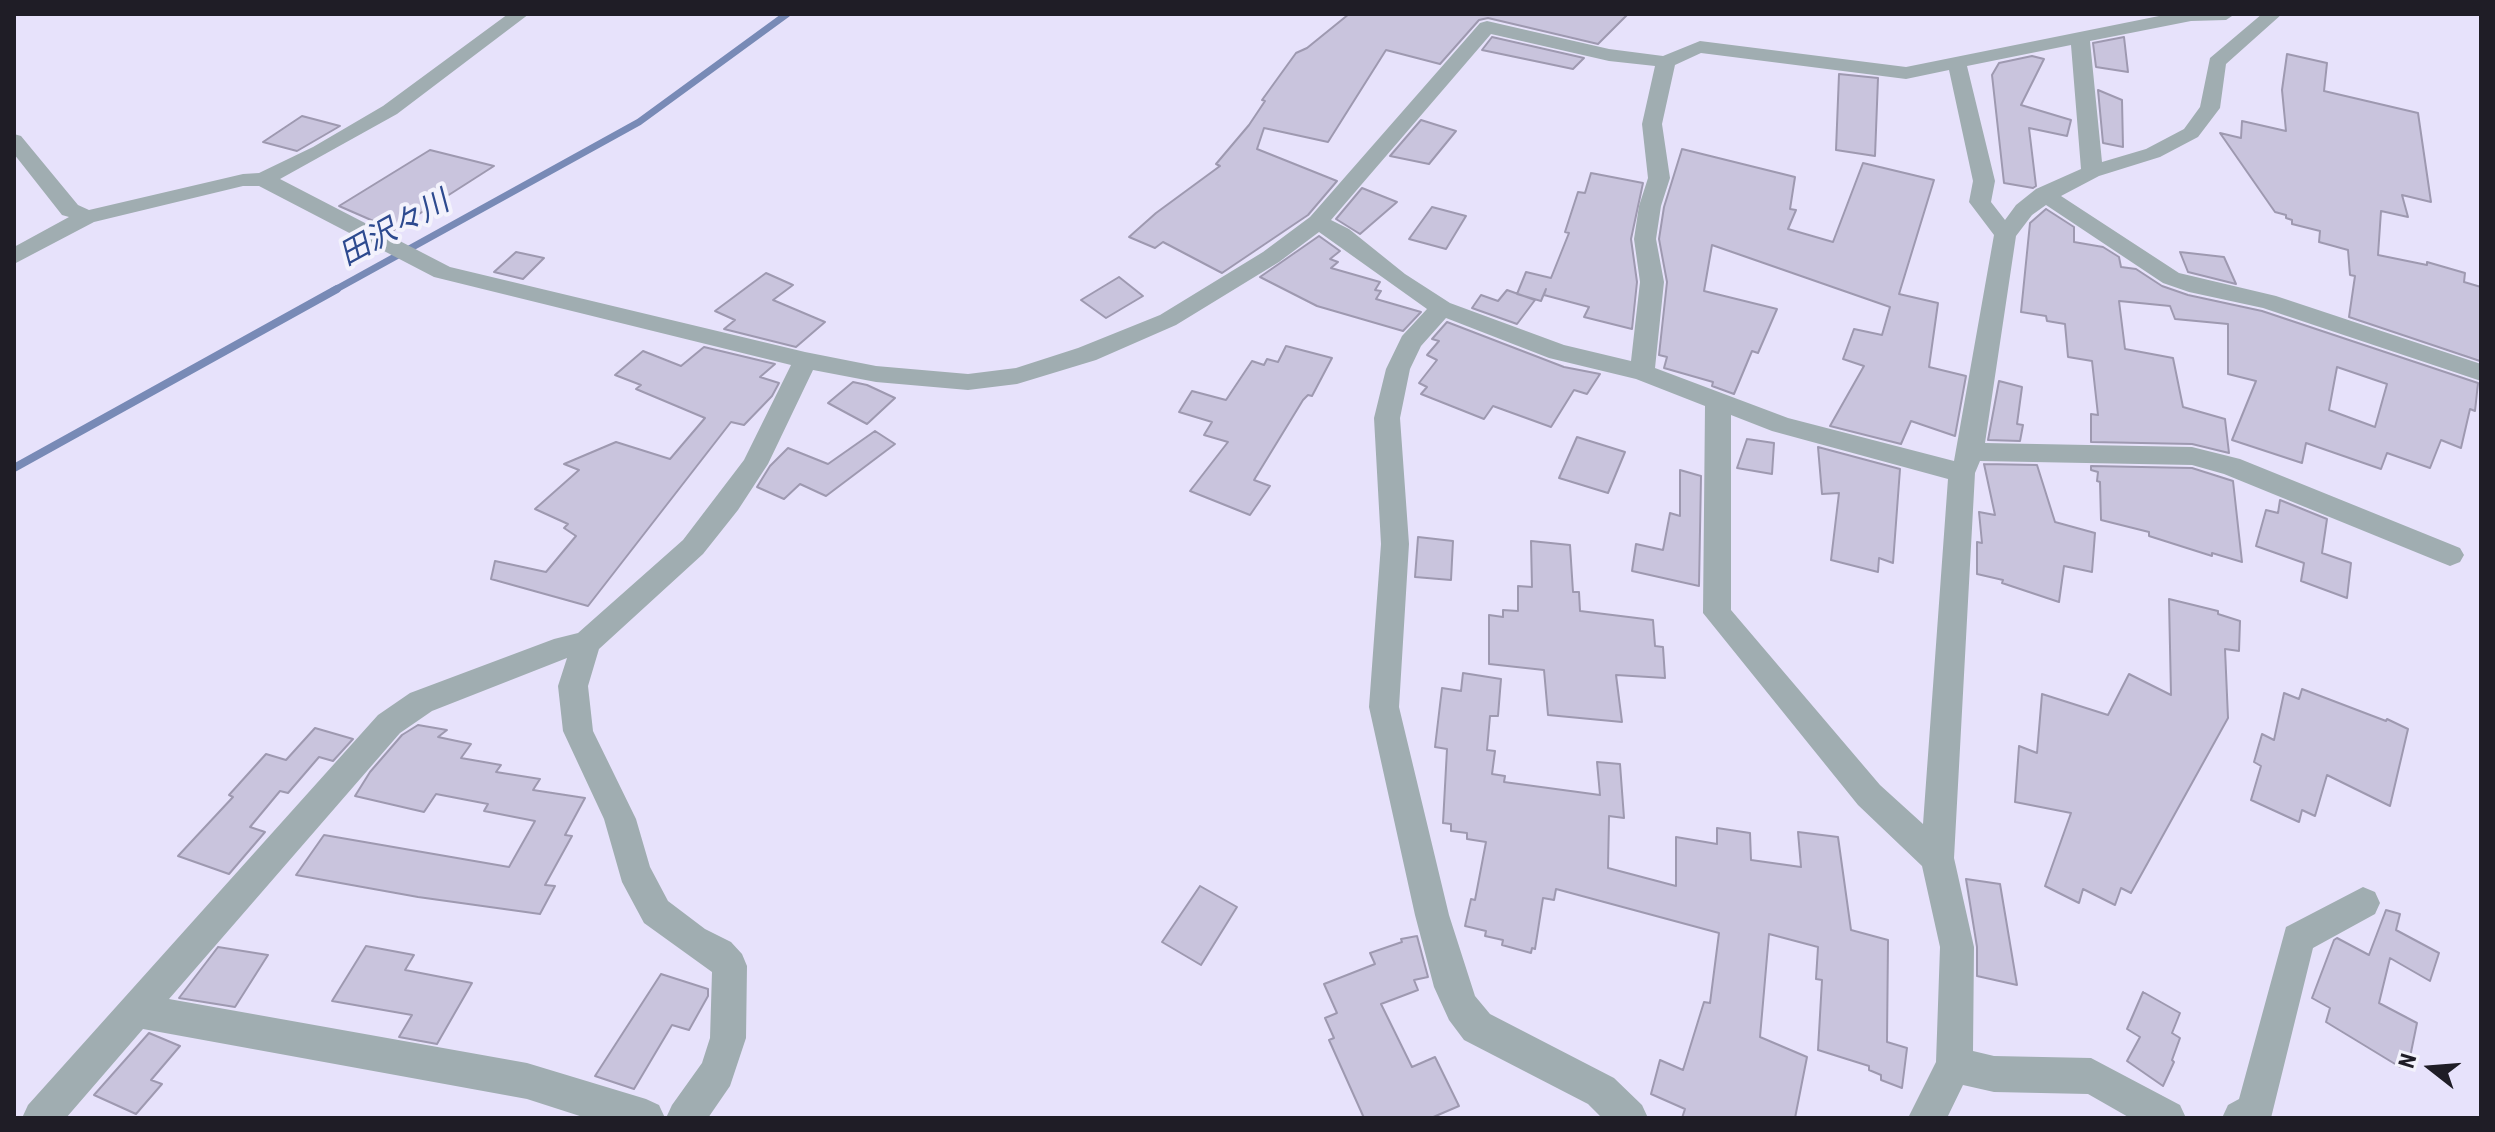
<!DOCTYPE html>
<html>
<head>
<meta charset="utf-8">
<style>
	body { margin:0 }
	#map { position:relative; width:2495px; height:1132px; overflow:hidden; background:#e7e2fb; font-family:"Roboto Condensed",sans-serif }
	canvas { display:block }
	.frame { position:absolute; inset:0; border:16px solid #1f1d26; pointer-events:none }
	.north { position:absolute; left:2391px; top:1028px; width:80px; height:80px; -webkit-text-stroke:6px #f3f2fc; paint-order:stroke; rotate:287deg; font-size:22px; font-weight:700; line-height:32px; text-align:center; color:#1f1d26 }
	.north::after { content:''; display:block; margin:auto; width:28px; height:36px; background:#1f1d26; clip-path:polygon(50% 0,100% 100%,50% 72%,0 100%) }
</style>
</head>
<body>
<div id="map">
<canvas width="2495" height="1132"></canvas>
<div class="frame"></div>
<div class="north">N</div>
</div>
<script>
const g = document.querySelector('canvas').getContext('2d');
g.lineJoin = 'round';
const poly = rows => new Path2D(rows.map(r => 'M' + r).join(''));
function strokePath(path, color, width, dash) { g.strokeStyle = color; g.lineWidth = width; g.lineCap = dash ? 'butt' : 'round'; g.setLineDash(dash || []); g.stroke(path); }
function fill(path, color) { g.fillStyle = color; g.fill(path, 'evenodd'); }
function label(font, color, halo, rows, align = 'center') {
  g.font = font + ' "Roboto Condensed","Noto Sans JP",sans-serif'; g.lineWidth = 8; g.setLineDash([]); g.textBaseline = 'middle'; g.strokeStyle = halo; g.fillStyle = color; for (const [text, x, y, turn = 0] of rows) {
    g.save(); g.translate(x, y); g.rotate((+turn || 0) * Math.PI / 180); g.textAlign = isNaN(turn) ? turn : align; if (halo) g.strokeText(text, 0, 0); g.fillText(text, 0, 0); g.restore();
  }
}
strokePath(poly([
	[333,291,639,122,787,14]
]), '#788ab6', 7);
strokePath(poly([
	[14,468,337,289]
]), '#788ab6', 8);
const building = poly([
	[1349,14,1628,14,1598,44,1488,18,1479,20,1440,64,1386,50,1328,142,1264,128,1257,149,1337,181,1308,215,1222,273,1163,242,1155,248,1129,237,1156,213,1220,166,1216,164,1249,125,1265,101,1262,100,1296,53,1307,48,1349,14],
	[1492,37,1584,58,1573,69,1482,50,1492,37],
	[2124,37,2128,72,2096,67,2093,43,2124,37],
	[2287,54,2327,63,2324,91,2418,113,2431,202,2402,195,2408,217,2381,211,2378,255,2427,265,2427,262,2465,273,2464,282,2481,287,2480,361,2349,317,2355,276,2350,275,2348,250,2319,242,2320,231,2292,224,2292,220,2286,218,2286,215,2275,212,2220,133,2241,138,2242,121,2286,131,2282,90,2287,54],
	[2032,56,2044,59,2021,105,2071,120,2067,136,2029,128,2036,186,2033,188,2004,183,1992,75,1999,63,2032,56],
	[1839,74,1878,78,1875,156,1836,150,1839,74],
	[2098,90,2122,100,2123,147,2103,143,2098,90],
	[302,116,340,126,297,151,263,142,302,116],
	[1421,120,1456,131,1429,164,1390,156,1421,120],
	[1682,149,1795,177,1790,209,1796,210,1788,229,1833,242,1863,163,1934,180,1899,294,1938,303,1929,367,1966,376,1955,436,1911,421,1901,444,1830,426,1864,366,1843,359,1854,329,1882,335,1890,307,1712,245,1704,291,1777,309,1758,353,1752,351,1734,394,1712,386,1713,382,1664,368,1667,357,1659,355,1667,282,1659,239,1664,207,1682,149],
	[430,150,494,166,394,230,339,206,430,150],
	[1591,173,1643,183,1631,239,1637,282,1632,329,1584,317,1589,307,1544,295,1546,289,1541,301,1517,294,1526,272,1551,278,1569,233,1565,232,1578,192,1585,193,1591,173],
	[1362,188,1397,202,1360,234,1336,219,1362,188],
	[1432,207,1466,216,1446,249,1409,239,1432,207],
	[2046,209,2074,227,2074,242,2103,247,2119,257,2121,267,2136,269,2162,286,2188,295,2262,311,2478,383,2475,411,2470,409,2461,448,2441,440,2430,468,2387,453,2381,469,2306,443,2302,463,2232,440,2256,381,2228,374,2228,324,2175,319,2170,306,2119,301,2125,349,2173,358,2183,407,2225,419,2229,453,2192,444,2091,442,2091,414,2098,415,2092,361,2068,357,2065,324,2047,321,2046,316,2021,312,2030,223,2046,209],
	[2337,367,2387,384,2375,427,2329,410,2337,367],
	[1319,236,1340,251,1330,259,1338,262,1331,268,1380,282,1375,290,1381,291,1376,299,1421,312,1403,331,1317,306,1260,277,1319,236],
	[516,252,544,258,523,279,494,272,516,252],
	[2180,252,2224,257,2236,284,2188,272,2180,252],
	[766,273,793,285,773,300,825,322,796,347,724,329,735,320,715,311,766,273],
	[1119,277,1143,296,1106,318,1081,300,1119,277],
	[1507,290,1535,300,1517,324,1472,308,1481,295,1498,301,1507,290],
	[1447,322,1564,367,1600,374,1587,394,1574,390,1551,427,1493,406,1484,419,1421,394,1427,387,1419,383,1437,360,1427,355,1439,341,1432,339,1447,322],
	[1286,346,1332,358,1312,396,1308,395,1303,400,1254,480,1270,486,1250,515,1190,491,1228,442,1204,435,1212,422,1179,412,1192,391,1226,400,1252,361,1264,365,1267,359,1278,362,1286,346],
	[704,347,775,364,760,377,779,383,772,396,744,425,731,422,588,606,491,579,495,561,546,572,576,536,564,528,568,524,535,509,579,470,564,464,616,442,670,459,705,418,636,389,641,385,615,375,643,351,681,366,704,347],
	[1999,381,2022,387,2017,424,2023,425,2020,441,1988,440,1999,381],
	[853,382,867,385,895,398,867,424,828,403,853,382],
	[875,431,895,444,826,496,800,484,784,499,757,487,770,466,788,448,828,464,875,431],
	[1577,437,1625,452,1608,493,1559,478,1577,437],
	[1747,439,1774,443,1772,474,1737,468,1747,439],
	[1818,447,1900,469,1893,563,1879,558,1878,572,1831,560,1839,493,1822,494,1818,447],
	[1984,464,2037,465,2055,522,2095,533,2092,572,2064,566,2059,602,2002,583,2003,580,1977,574,1977,542,1982,543,1979,512,1995,515,1984,464],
	[2091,466,2192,468,2233,481,2242,562,2212,553,2212,556,2149,536,2149,532,2101,520,2100,482,2097,481,2098,472,2091,470,2091,466],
	[1680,470,1701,476,1699,586,1632,571,1636,544,1663,550,1670,513,1680,516,1680,470],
	[2280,500,2327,519,2322,553,2351,563,2347,598,2301,581,2304,563,2256,546,2266,510,2278,513,2280,500],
	[1418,537,1453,541,1451,580,1415,577,1418,537],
	[1531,541,1570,545,1573,592,1579,592,1580,611,1653,620,1655,646,1663,647,1665,678,1616,675,1622,722,1548,715,1544,670,1489,664,1489,615,1503,617,1503,610,1518,611,1518,586,1532,587,1531,541],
	[2169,599,2218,611,2218,614,2240,621,2239,651,2225,649,2228,718,2131,893,2121,888,2115,905,2083,889,2079,903,2045,886,2071,813,2015,802,2019,746,2037,753,2042,694,2108,715,2129,674,2171,695,2169,599],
	[1463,673,1501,679,1498,716,1490,716,1487,750,1495,751,1492,774,1505,776,1504,782,1600,795,1597,762,1620,764,1624,818,1609,816,1608,868,1676,886,1676,837,1717,844,1717,828,1750,833,1751,860,1801,867,1798,832,1838,837,1851,930,1888,940,1887,1042,1907,1048,1902,1088,1881,1080,1881,1075,1869,1070,1869,1066,1818,1050,1822,980,1816,979,1818,947,1769,934,1760,1037,1807,1057,1795,1118,1682,1118,1685,1109,1651,1094,1660,1060,1683,1070,1704,1002,1710,1003,1719,933,1556,889,1554,900,1543,898,1535,949,1532,948,1531,953,1502,945,1503,940,1485,936,1486,931,1465,926,1471,899,1475,900,1486,842,1467,839,1467,833,1451,831,1451,824,1443,823,1447,749,1435,747,1442,688,1461,691,1463,673],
	[2302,689,2386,721,2387,719,2408,729,2390,806,2327,775,2315,816,2302,810,2299,822,2251,800,2261,766,2254,762,2262,734,2274,740,2284,693,2299,699,2302,689],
	[418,725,447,730,438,737,471,744,461,758,501,765,496,772,540,779,533,790,585,798,565,835,572,836,545,885,555,886,540,914,418,897,296,875,324,835,509,867,535,821,484,811,488,804,436,794,424,812,355,796,370,772,402,735,418,725],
	[315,728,353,739,333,761,319,757,288,793,280,791,250,827,265,832,229,874,178,856,233,797,229,795,266,754,286,760,315,728],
	[1966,879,2000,884,2017,985,1977,976,1977,947,1966,879],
	[1200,886,1237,907,1201,965,1162,942,1200,886],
	[2386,910,2400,914,2396,930,2439,953,2430,981,2390,958,2379,1003,2417,1023,2408,1067,2401,1063,2400,1067,2326,1022,2330,1008,2312,998,2334,940,2337,938,2369,955,2386,910],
	[1417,936,1428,977,1414,980,1418,990,1381,1004,1412,1067,1435,1057,1459,1106,1431,1118,1364,1118,1329,1040,1334,1038,1325,1018,1337,1013,1324,984,1375,964,1370,953,1402,942,1401,939,1417,936],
	[366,946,414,955,405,970,472,983,437,1044,399,1037,412,1015,332,1001,366,946],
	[218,947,268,955,235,1007,179,998,218,947],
	[661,974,708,989,708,996,689,1030,672,1025,634,1089,595,1076,661,974],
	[2143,992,2180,1013,2172,1033,2180,1038,2172,1060,2174,1062,2163,1086,2127,1061,2140,1037,2127,1029,2143,992],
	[149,1033,180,1046,151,1080,162,1084,136,1114,94,1095,149,1033]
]);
fill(building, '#c9c4dd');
strokePath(building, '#9e99b0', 2);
fill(poly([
	[508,14,529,14,397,114,280,179,450,267,805,352,876,366,968,374,1016,368,1078,348,1160,315,1263,252,1310,217,1480,23,1487,21,1609,49,1663,56,1700,41,1906,67,2169,14,2235,14,2226,20,2191,21,2090,41,2102,162,2146,149,2184,129,2200,107,2210,58,2262,14,2282,14,2226,64,2220,108,2198,137,2160,157,2099,176,2061,196,2179,273,2276,296,2481,364,2481,381,2263,308,2189,292,2163,283,2046,205,2032,215,2016,236,1985,443,2192,447,2240,459,2460,548,2464,555,2460,562,2450,566,2440,562,2224,474,2192,465,1980,461,1975,473,1954,858,1974,947,1973,1051,1994,1056,2091,1058,2180,1105,2186,1118,2130,1118,2088,1094,1994,1092,1963,1085,1947,1118,1908,1118,1936,1062,1940,947,1922,866,1858,805,1703,613,1705,406,1636,379,1549,358,1446,318,1421,346,1410,369,1400,418,1409,544,1399,707,1449,915,1475,996,1490,1014,1614,1078,1642,1105,1648,1118,1602,1118,1588,1104,1464,1040,1449,1020,1434,987,1415,915,1369,707,1381,544,1374,418,1386,369,1402,336,1427,309,1319,232,1279,262,1176,325,1096,360,1017,384,968,390,876,382,813,370,768,464,738,510,703,554,599,649,588,686,593,731,636,819,650,867,668,901,705,929,731,942,742,954,747,966,746,1038,730,1086,708,1118,666,1118,672,1105,702,1063,710,1038,712,972,644,923,622,882,604,819,563,731,558,686,567,658,432,711,400,733,169,999,527,1063,646,1099,659,1105,665,1118,586,1118,527,1099,143,1029,66,1118,22,1118,28,1105,378,715,410,693,554,639,578,633,683,540,744,460,791,365,434,277,259,186,243,186,94,222,14,264,14,247,69,217,62,215,14,154,14,134,21,136,78,205,89,210,243,174,259,173,313,147,383,106,508,14],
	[1491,34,1609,61,1655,66,1642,124,1648,178,1639,206,1634,239,1640,282,1631,361,1564,345,1450,303,1405,274,1349,229,1331,220,1491,34],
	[2071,45,2081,169,2036,189,2016,205,2005,220,1991,202,1995,181,1967,66,2071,45],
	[1701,53,1906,79,1949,70,1973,181,1969,202,1994,235,1954,461,1788,418,1655,368,1664,282,1656,239,1661,206,1670,178,1662,124,1675,65,1701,53],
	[1731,415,1772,431,1948,479,1923,824,1880,785,1731,610,1731,415],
	[2363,887,2375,892,2380,903,2375,914,2313,948,2271,1118,2222,1118,2228,1105,2239,1099,2286,927,2363,887]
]), '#a0adb1');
label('italic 30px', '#2d4a8f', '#f3f2fc', [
	["田沢々川",395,230,-29]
]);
</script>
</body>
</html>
